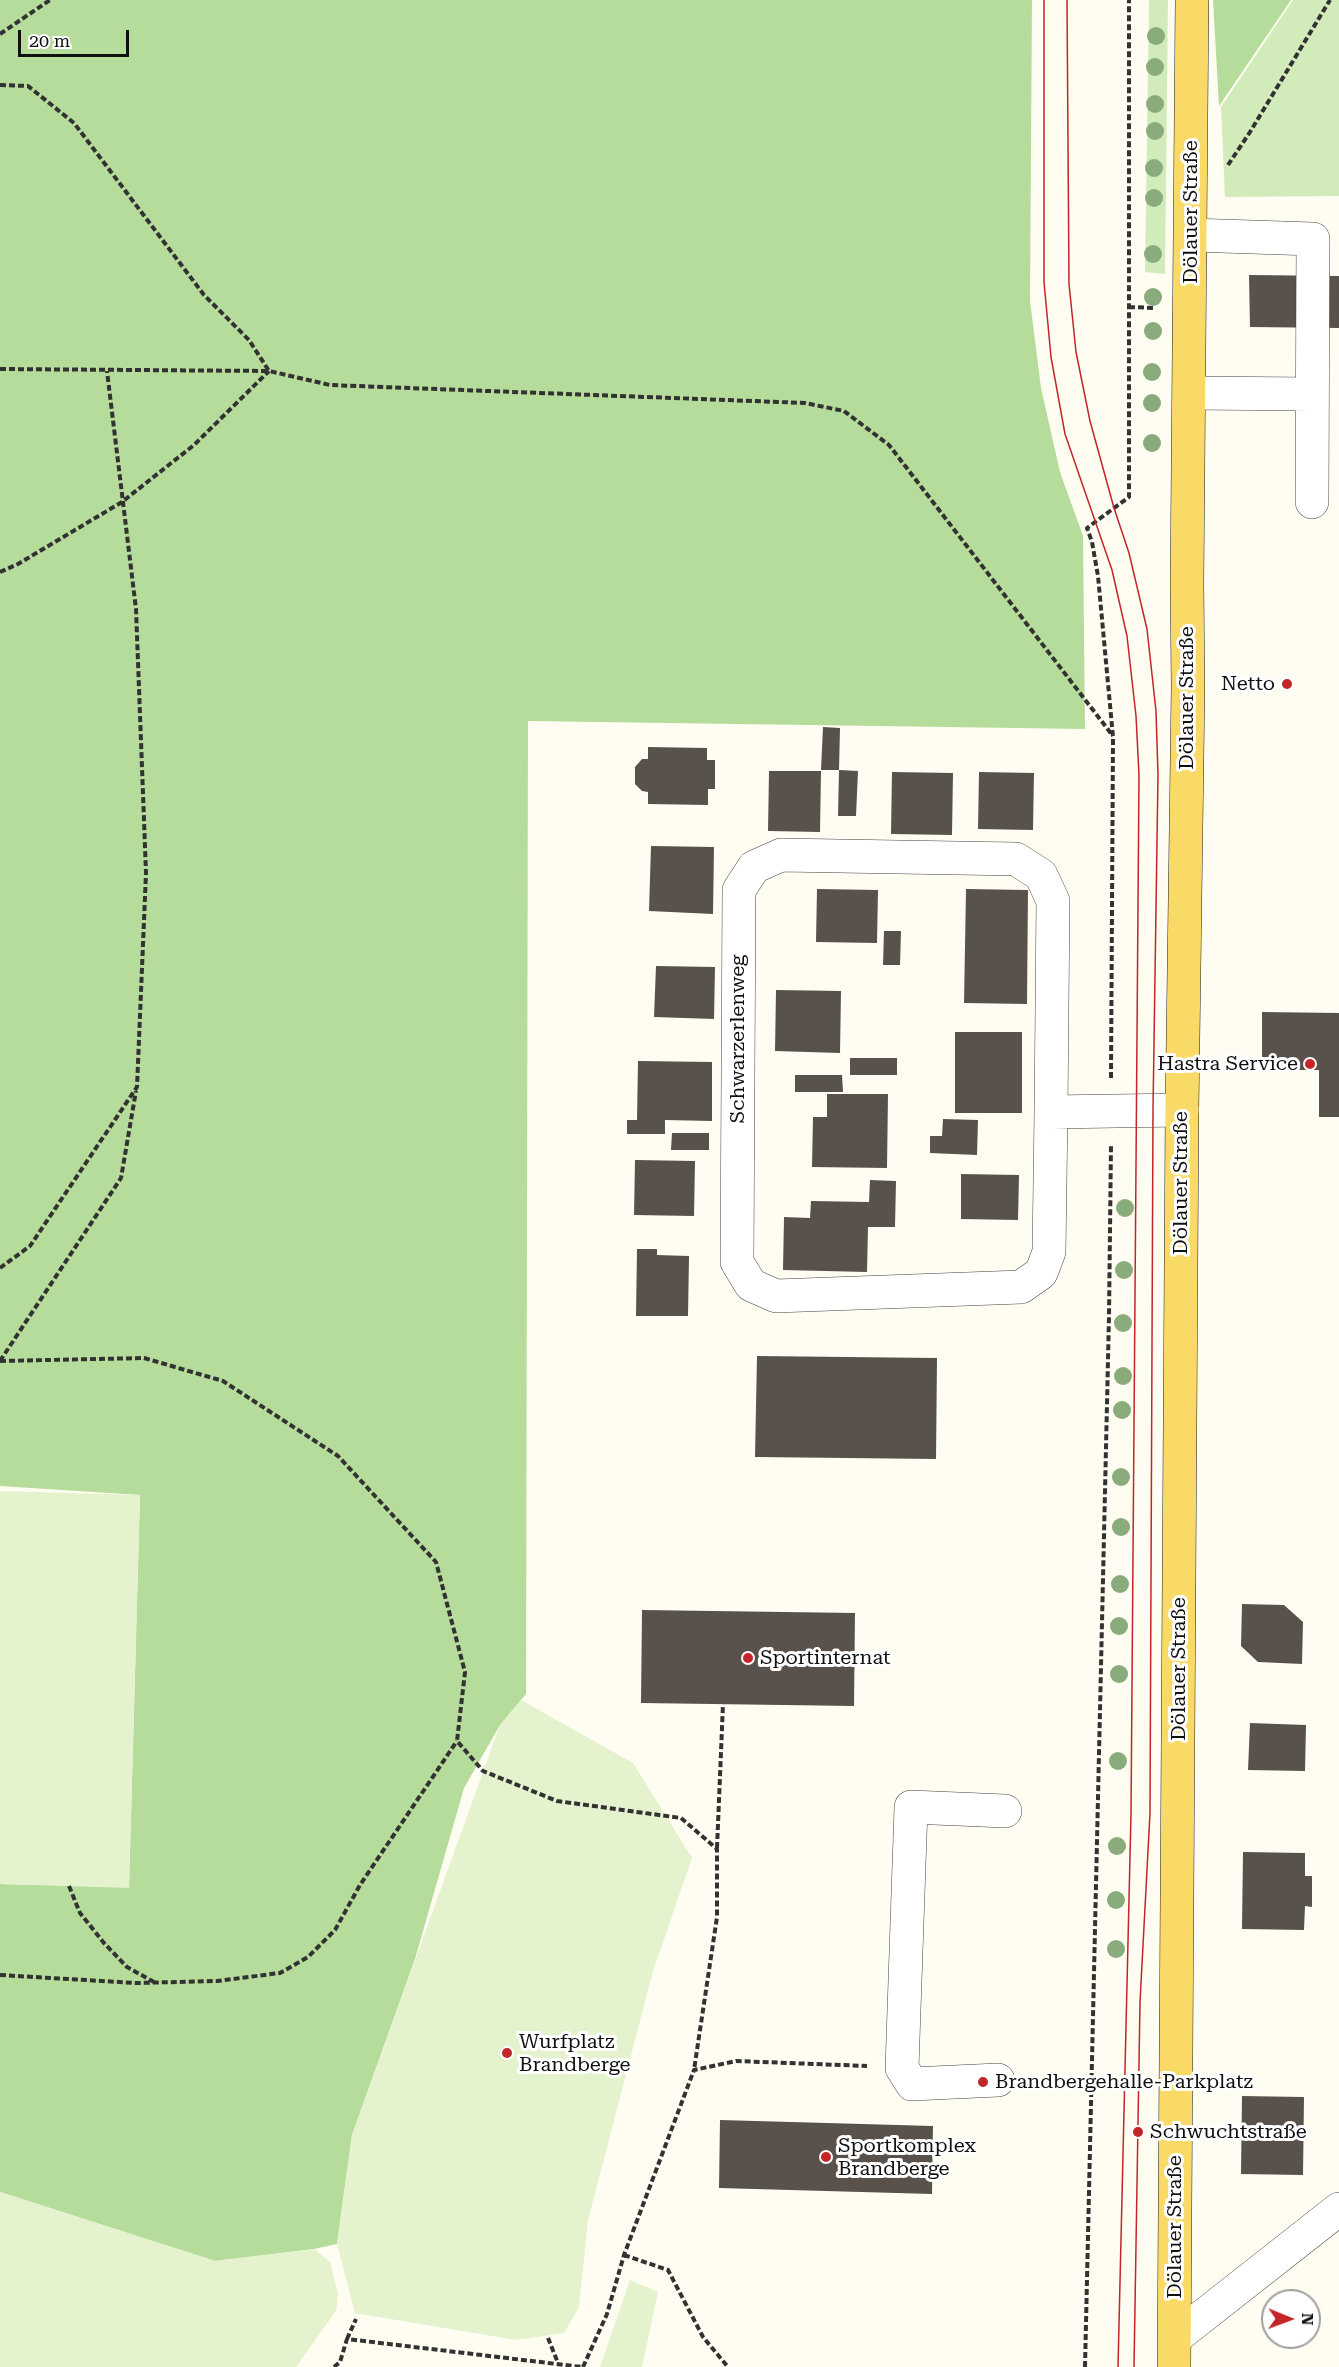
<!DOCTYPE html>
<html>
<head>
<meta charset="utf-8">
<style>
	body { margin:0 }
	#map { position:relative; width:1339px; height:2367px; overflow:hidden; background:#fffdf2; font-family:"Roboto Serif",serif }
	canvas { display:block }
	.north { position:absolute; left:1261px; top:2289px; width:60px; height:60px; box-sizing:border-box; background:#fff; border:2px solid #9f9f9f; border-radius:50%; rotate:91deg; font-size:16px; font-weight:700; line-height:24px; text-align:center; color:#101010 }
	.north::after { content:''; display:block; margin:auto; width:21px; height:27px; background:#c32528; clip-path:polygon(50% 0,100% 100%,50% 72%,0 100%) }
	.scale { position:absolute; left:18px; top:30px; width:111px; height:27px; box-sizing:border-box; border:3px solid #101010; border-top:0; padding-left:8px; font-size:18px; line-height:21px; white-space:nowrap; color:#101010; -webkit-text-stroke:4px #fff; paint-order:stroke }
</style>
</head>
<body>
<div id="map">
<canvas width="1339" height="2367"></canvas>
<div class="north">N</div>
<div class="scale">20 m</div>
</div>
<script>
const g = document.querySelector('canvas').getContext('2d');
g.lineJoin = 'round';
function fill(path, color) { g.fillStyle = color; g.fill(path, 'evenodd'); }
const poly = rows => new Path2D(rows.map(r => 'M' + r).join(''));
function strokePath(path, color, width, dash) { g.strokeStyle = color; g.lineWidth = width; g.lineCap = dash ? 'butt' : 'round'; g.setLineDash(dash || []); g.stroke(path); }
function label(font, color, halo, rows, align = 'center') {
  g.font = font + ' "Roboto Serif",serif'; g.lineWidth = 6; g.setLineDash([]); g.textBaseline = 'middle'; g.strokeStyle = halo; g.fillStyle = color; for (const [text, x, y, turn = 0] of rows) {
    g.save(); g.translate(x, y); g.rotate((+turn || 0) * Math.PI / 180); g.textAlign = isNaN(turn) ? turn : align; if (halo) g.strokeText(text, 0, 0); g.fillText(text, 0, 0); g.restore();
  }
}
fill(poly([
	[1149,0,1168,0,1165,274,1145,272],
	[1293,0,1339,0,1339,196,1225,197,1221,107]
]), '#d2ebbb');
fill(poly([
	[0,0,1032,0,1030,301,1041,388,1060,472,1083,536,1085,729,528,721,526,1694,500,1725,464,1788,415,1959,352,2135,337,2244,314,2249,215,2261,0,2192,0,1884,129,1887,140,1495,0,1486],
	[1213,0,1291,0,1219,106]
]), '#b5dc9a');
fill(poly([
	[0,1491,140,1495,129,1888,0,1884],
	[521,1700,633,1763,692,1858,653,1971,588,2220,579,2307,564,2333,516,2340,355,2313,337,2244,352,2135,500,1725],
	[0,2192,215,2261,314,2249,330,2262,338,2294,336,2311,296,2367,0,2367],
	[630,2280,658,2292,642,2367,600,2367]
]), '#e4f2cd');
fill(poly([
	[1249,275,1339,276,1339,328,1250,327],
	[823,727,840,728,839,770,821,770],
	[648,747,707,748,707,760,715,760,715,789,708,789,708,805,648,804,648,792,642,791,635,784,635,767,642,759,648,759],
	[839,770,858,771,856,816,838,816],
	[769,771,821,771,820,832,768,831],
	[892,772,953,773,952,835,891,834],
	[979,772,1034,773,1033,830,978,829],
	[651,846,714,847,713,914,649,911],
	[817,889,878,890,877,943,816,942],
	[966,889,1028,890,1027,1004,964,1003],
	[884,931,901,931,900,965,883,965],
	[656,966,715,967,714,1019,654,1017],
	[776,990,841,991,840,1053,775,1051],
	[1262,1012,1339,1013,1339,1117,1319,1117,1319,1070,1281,1070,1281,1058,1262,1058],
	[955,1032,1022,1032,1022,1113,955,1113],
	[850,1058,897,1058,897,1075,850,1075],
	[638,1061,712,1062,712,1121,665,1120,665,1134,627,1134,627,1120,637,1120],
	[795,1075,842,1075,843,1092,795,1092],
	[827,1094,888,1094,887,1168,812,1167,813,1117,827,1117],
	[943,1119,978,1120,977,1155,930,1153,930,1136,942,1136],
	[672,1133,709,1133,709,1150,671,1150],
	[635,1160,695,1161,694,1216,634,1215],
	[961,1174,1019,1175,1018,1220,961,1219],
	[870,1180,896,1181,895,1227,868,1227,867,1272,783,1270,784,1217,810,1218,811,1201,869,1202],
	[637,1249,657,1249,657,1255,689,1256,688,1316,636,1316],
	[757,1356,937,1358,936,1459,755,1457],
	[1242,1604,1284,1605,1303,1622,1302,1664,1258,1662,1241,1646],
	[642,1610,855,1613,854,1706,641,1703],
	[1250,1723,1306,1725,1305,1771,1248,1770],
	[1243,1852,1305,1853,1305,1876,1312,1876,1312,1907,1305,1906,1304,1930,1242,1929],
	[1242,2096,1304,2097,1303,2175,1241,2174],
	[720,2120,933,2126,932,2194,719,2188]
]), '#59514c');
const minor = poly([
	[1191,235,1313,239,1312,502],
	[1190,393,1311,394],
	[1051,1112,1049,1252,1041,1273,1021,1287,776,1296,751,1285,737,1262,739,890,754,867,781,855,1016,859,1041,875,1053,901,1051,1112,1182,1110],
	[998,2080,912,2084,902,2068,911,1807,1005,1811],
	[1175,2338,1339,2209]
]);
const major = poly([
	[1174,2367,1182,1110,1188,688,1187,583,1192,0]
]);
strokePath(minor, '#434343', 34);
strokePath(major, '#212121', 34);
strokePath(poly([
	[0,34,50,0],
	[0,85,28,86,74,123,204,295,249,340,269,371,330,385,805,403,844,411,889,445,1113,736],
	[1228,165,1250,132,1330,0],
	[1129,307,1155,308],
	[0,369,269,371],
	[0,572,18,564,122,502,194,445,269,371],
	[1111,1078,1113,737,1098,576,1092,542,1087,528,1129,497,1129,0],
	[0,1268,30,1246,137,1087,146,873,136,609,107,371],
	[0,1361,144,1358,223,1381,338,1456,436,1562,465,1672,457,1741,483,1771,557,1801,681,1818,717,1849,717,1917,694,2070],
	[0,1361,121,1178,136,1091],
	[717,1848,723,1704],
	[69,1886,80,1913,104,1943,127,1967,154,1982],
	[0,1975,136,1983,217,1981,280,1973,308,1957,335,1930,360,1885,457,1741],
	[624,2255,668,2270,703,2337,728,2367],
	[548,2338,558,2363],
	[347,2339,356,2319],
	[334,2367,340,2362,347,2339,582,2367],
	[583,2367,607,2314,624,2255,694,2070,736,2061,867,2066],
	[1085,2367,1109,1316,1111,1145]
]), '#323232', 4, [6, 3]);
strokePath(minor, '#fff', 33);
strokePath(major, '#fada67', 33);
strokePath(poly([
	[1044,0,1044,282,1051,357,1065,434,1112,570,1127,636,1136,716,1139,775,1131,1814,1118,2367],
	[1067,0,1069,284,1076,352,1090,421,1114,508,1129,553,1147,629,1156,711,1158,775,1153,1110,1150,1813,1140,2002,1134,2367]
]), '#c32528', 1.5);
g.fillStyle = '#8aac7d';
for (const [x, y] of [
	[1156,36],
	[1155,67],
	[1155,104],
	[1155,131],
	[1154,168],
	[1154,198],
	[1153,254],
	[1153,297],
	[1153,331],
	[1152,372],
	[1152,403],
	[1152,443],
	[1125,1208],
	[1124,1270],
	[1123,1323],
	[1123,1376],
	[1122,1410],
	[1121,1477],
	[1121,1527],
	[1120,1584],
	[1119,1626],
	[1119,1674],
	[1118,1761],
	[1117,1846],
	[1116,1900],
	[1116,1949]
]) { g.beginPath(); g.arc(x, y, 9, 0, 2 * Math.PI); g.fill(); }
for (const [x, y, r, color] of [
	[1287,684,6,"#c32528"],
	[1310,1064,6,"#c32528"],
	[748,1658,6,"#c32528"],
	[507,2053,6,"#c32528"],
	[983,2082,6,"#c32528"],
	[1138,2132,6,"#c32528"],
	[826,2157,6,"#c32528"]
]) { const dot = new Path2D(); dot.arc(x, y, r, 0, 2 * Math.PI); g.fillStyle = color; g.fill(dot); strokePath(dot, '#fff', 2); }
label('20px', '#101010', '#fff', [
	["Dölauer Straße",1191,212,-90],
	["Dölauer Straße",1187,698,-90],
	["Schwarzerlenweg",738,1039,-90],
	["Dölauer Straße",1181,1183,-90],
	["Dölauer Straße",1179,1669,-90],
	["Dölauer Straße",1175,2227,-90]
]);
label('20px', '#101010', '#fff', [
	["Netto",1275,684,"right"],
	["Hastra Service",1298,1064,"right"],
	["Sportinternat",760,1658],
	["Wurfplatz",519,2042],
	["Brandberge",519,2065],
	["Brandbergehalle-Parkplatz",995,2082],
	["Schwuchtstraße",1150,2132],
	["Sportkomplex",838,2146],
	["Brandberge",838,2169]
], 'left');
</script>
</body>
</html>
